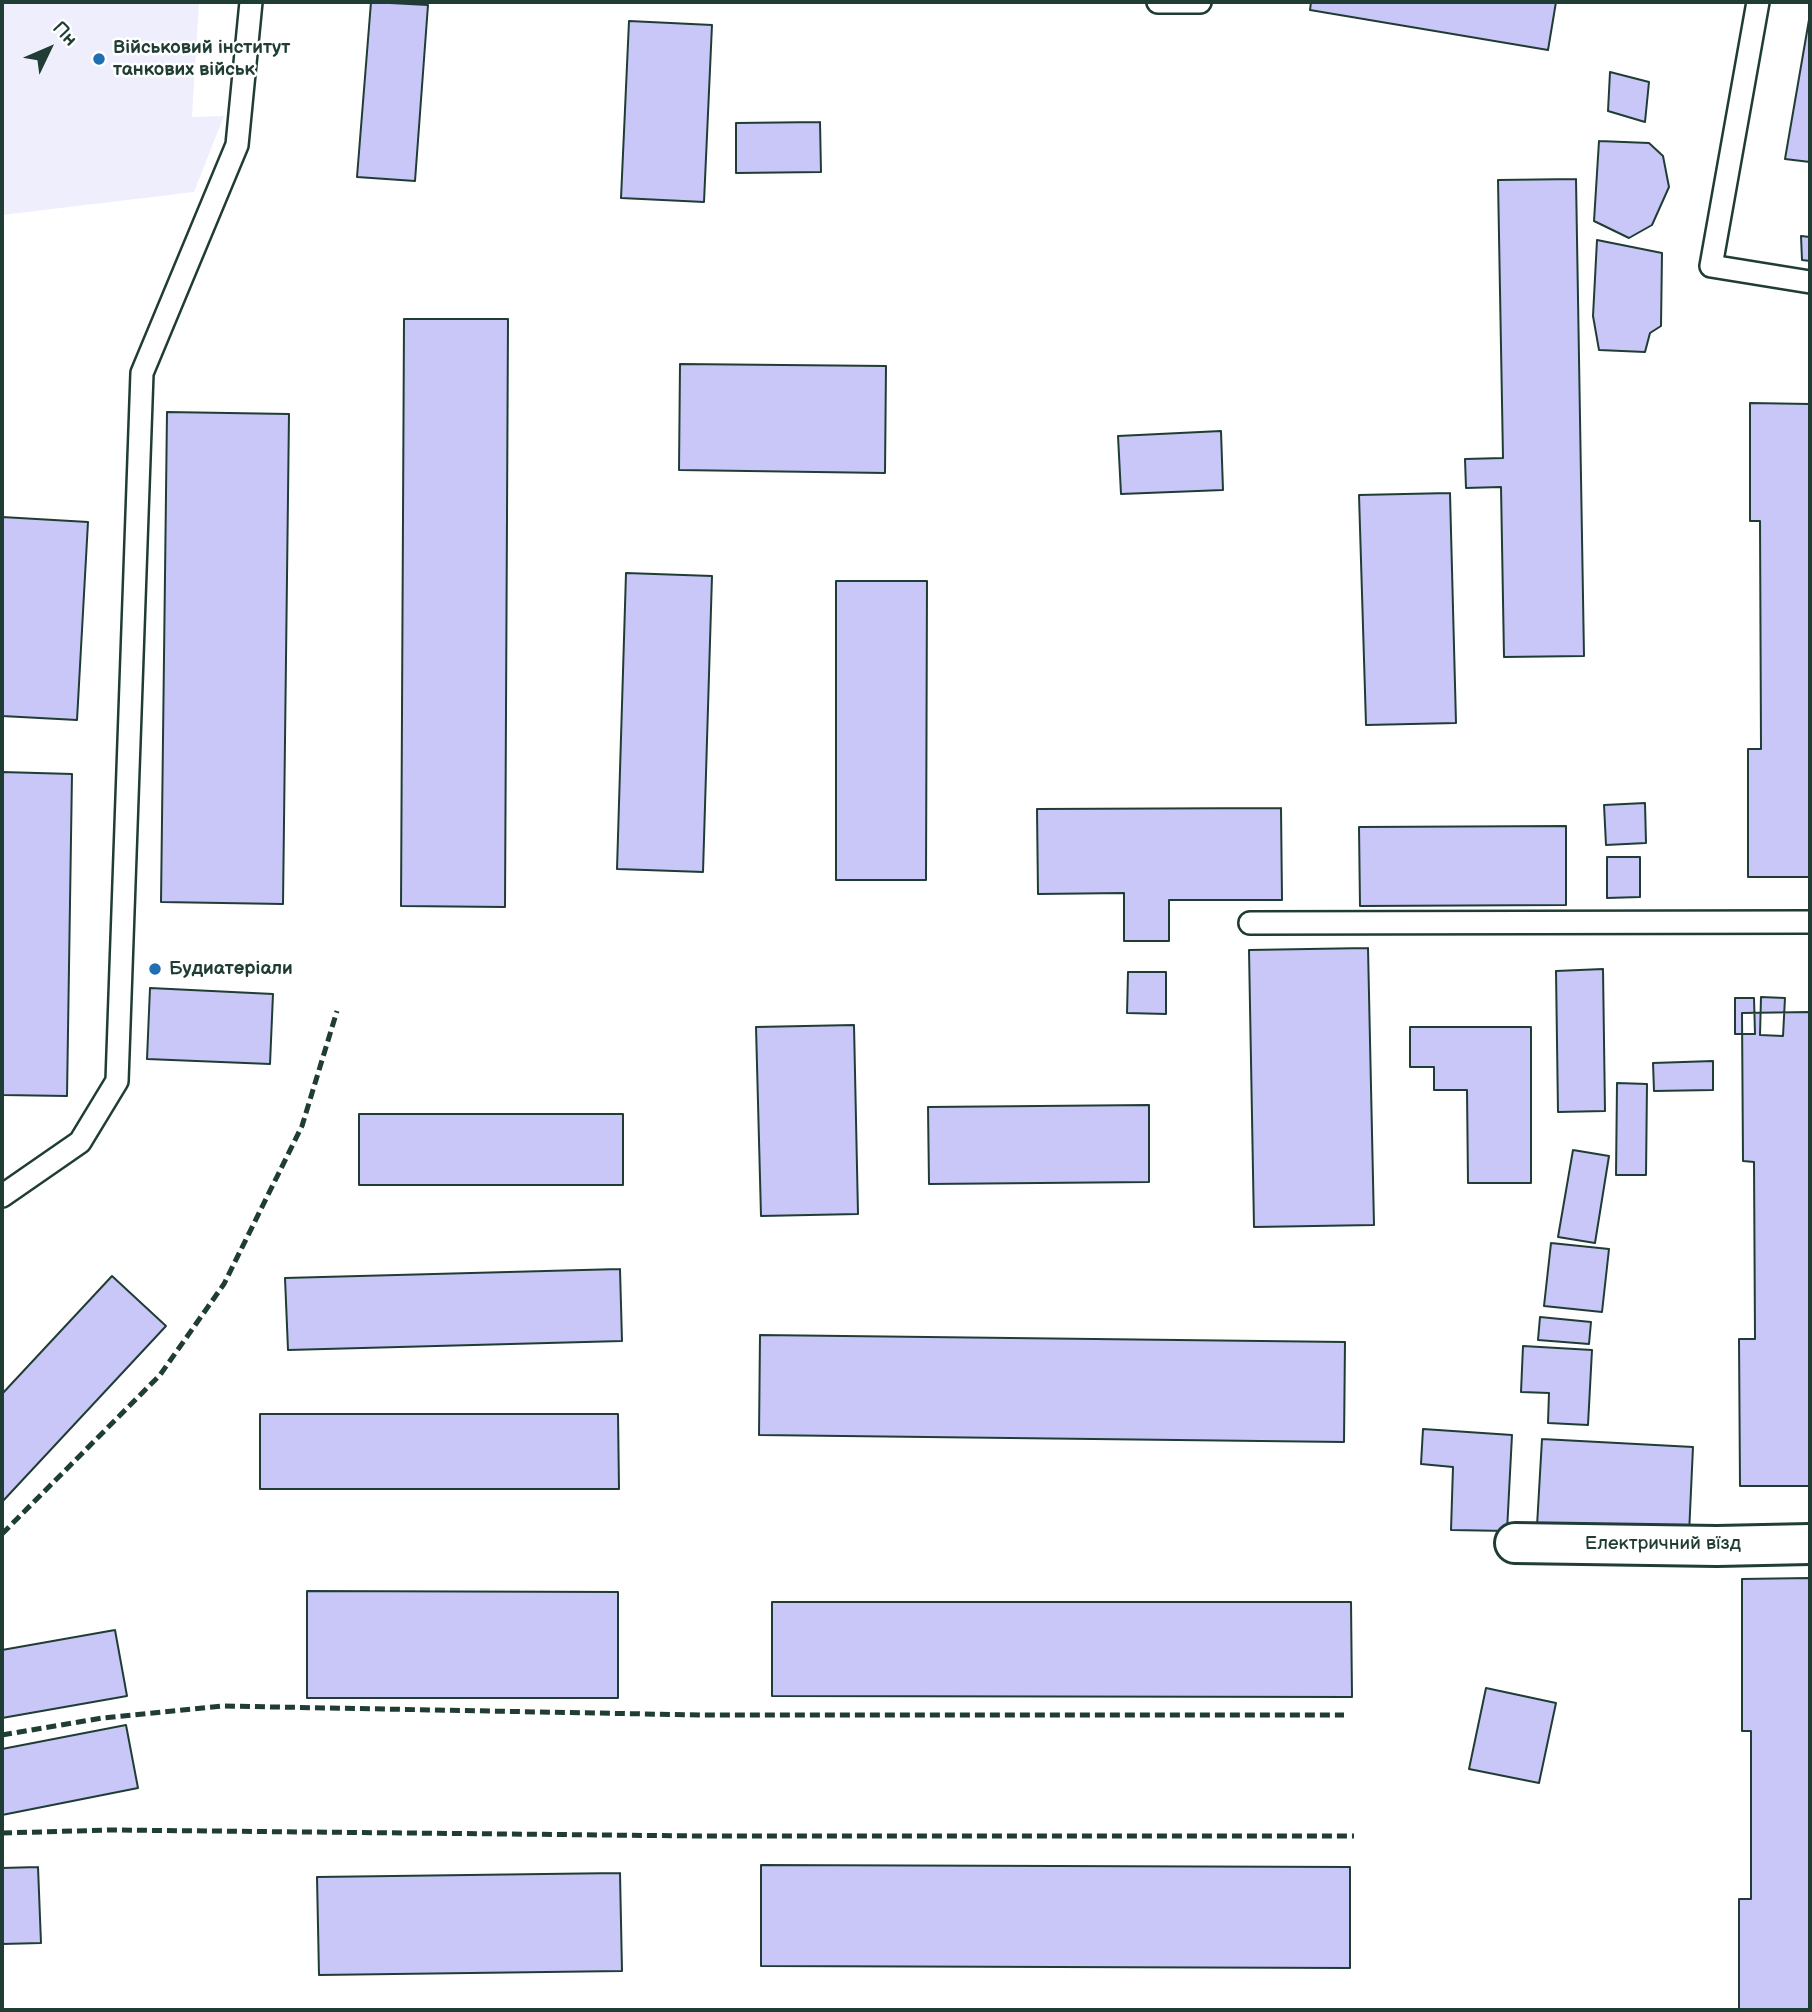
<!DOCTYPE html>
<html>
<head>
<meta charset="utf-8">
<style>
	body { margin:0 }
	#map { position:relative; width:1812px; height:2012px; overflow:hidden; background:#fff; font-family:"Balsamiq Sans",sans-serif }
	canvas { display:block }
	.frame { position:absolute; inset:0; border:4px solid #1f3d34; pointer-events:none }
	.north { position:absolute; left:14px; top:14px; width:70px; height:70px; -webkit-text-stroke:5px #fff; paint-order:stroke; rotate:46deg; font-size:19px; font-weight:700; line-height:28px; text-align:center; color:#1f3d34 }
	.north::after { content:''; display:block; margin:auto; width:24px; height:32px; background:#1f3d34; clip-path:polygon(50% 0,100% 100%,50% 72%,0 100%) }
</style>
</head>
<body>
<div id="map">
<canvas width="1812" height="2012"></canvas>
<div class="frame"></div>
<div class="north">Пн</div>
</div>
<script>
const g = document.querySelector('canvas').getContext('2d');
g.lineJoin = 'round';
function fill(path, color) { g.fillStyle = color; g.fill(path, 'evenodd'); }
const poly = rows => new Path2D(rows.map(r => 'M' + r).join(''));
function strokePath(path, color, width, dash) { g.strokeStyle = color; g.lineWidth = width; g.lineCap = dash ? 'butt' : 'round'; g.setLineDash(dash || []); g.stroke(path); }
function label(font, color, halo, rows, align = 'center') {
  g.font = font + ' "Balsamiq Sans",sans-serif'; g.lineWidth = 5; g.setLineDash([]); g.textBaseline = 'middle'; g.strokeStyle = halo; g.fillStyle = color; for (const [text, x, y, turn = 0] of rows) {
    g.save(); g.translate(x, y); g.rotate((+turn || 0) * Math.PI / 180); g.textAlign = isNaN(turn) ? turn : align; if (halo) g.strokeText(text, 0, 0); g.fillText(text, 0, 0); g.restore();
  }
}
fill(poly([
	[2,2,199,2,192,117,224,116,194,192,2,215]
]), '#efeefd');
const building = poly([
	[371,2,428,5,415,181,357,177,371,2],
	[1311,2,1556,2,1548,50,1310,10,1311,2],
	[1810,14,1810,162,1785,159,1810,14],
	[629,21,712,25,704,202,621,198,629,21],
	[1610,72,1649,82,1645,122,1608,111,1610,72],
	[820,122,821,172,736,173,736,123,820,122],
	[1599,141,1649,143,1663,156,1669,187,1652,225,1629,238,1594,221,1599,141],
	[1576,179,1584,656,1504,657,1501,487,1466,488,1465,459,1503,458,1498,180,1576,179],
	[1801,236,1810,237,1810,261,1802,260,1801,236],
	[1597,240,1662,253,1661,326,1650,333,1645,352,1599,350,1593,316,1597,240],
	[404,319,508,319,505,907,401,906,404,319],
	[680,364,886,366,885,473,679,470,680,364],
	[1750,403,1810,404,1810,877,1748,877,1748,749,1761,749,1760,521,1750,521,1750,403],
	[167,412,289,414,283,904,161,902,167,412],
	[1221,431,1223,490,1121,494,1118,436,1221,431],
	[1450,493,1456,723,1366,725,1359,495,1450,493],
	[2,517,88,522,77,720,2,716,2,517],
	[626,573,712,576,703,872,617,869,626,573],
	[836,581,927,581,926,880,836,880,836,581],
	[2,772,72,774,67,1096,2,1095,2,772],
	[1645,803,1646,843,1606,845,1604,805,1645,803],
	[1281,808,1282,900,1169,900,1169,941,1124,941,1124,893,1038,894,1037,809,1281,808],
	[1566,826,1566,905,1360,906,1359,827,1566,826],
	[1607,857,1640,857,1640,897,1607,898,1607,857],
	[1368,948,1374,1225,1254,1227,1249,950,1368,948],
	[1603,969,1605,1111,1558,1112,1556,971,1603,969],
	[1128,972,1166,972,1166,1014,1127,1013,1128,972],
	[150,988,273,994,270,1064,147,1059,150,988],
	[1761,997,1785,998,1783,1036,1760,1035,1761,997],
	[1735,998,1754,998,1755,1034,1735,1034,1735,998],
	[1810,1012,1810,1486,1740,1486,1739,1339,1755,1339,1754,1162,1743,1161,1742,1013,1810,1012],
	[854,1025,858,1214,761,1216,756,1027,854,1025],
	[1410,1027,1531,1027,1531,1183,1468,1183,1467,1090,1434,1090,1434,1067,1410,1067,1410,1027],
	[1713,1061,1713,1090,1654,1091,1653,1063,1713,1061],
	[1617,1083,1647,1084,1646,1175,1616,1175,1617,1083],
	[1149,1105,1149,1182,929,1184,928,1107,1149,1105],
	[359,1114,623,1114,623,1185,359,1185,359,1114],
	[1573,1150,1609,1156,1595,1243,1558,1237,1573,1150],
	[1551,1243,1609,1249,1602,1312,1544,1306,1551,1243],
	[620,1269,622,1341,288,1350,285,1278,620,1269],
	[112,1276,166,1326,2,1502,2,1394,112,1276],
	[1540,1317,1591,1322,1589,1344,1538,1340,1540,1317],
	[760,1335,1345,1342,1344,1442,759,1435,760,1335],
	[1523,1346,1592,1350,1588,1425,1548,1423,1549,1393,1521,1392,1523,1346],
	[260,1414,618,1414,619,1489,260,1489,260,1414],
	[1423,1429,1512,1435,1507,1531,1451,1530,1453,1467,1421,1464,1423,1429],
	[1542,1439,1693,1447,1689,1534,1537,1526,1542,1439],
	[1810,1578,1810,2010,1739,2010,1739,1899,1751,1899,1751,1731,1742,1731,1742,1579,1810,1578],
	[307,1591,618,1592,618,1698,307,1698,307,1591],
	[772,1602,1351,1602,1352,1697,772,1696,772,1602],
	[115,1630,127,1696,2,1718,2,1650,115,1630],
	[1486,1688,1556,1703,1539,1783,1469,1769,1486,1688],
	[126,1725,138,1788,2,1815,2,1749,126,1725],
	[761,1865,1350,1867,1350,1968,761,1966,761,1865],
	[38,1867,41,1943,2,1944,2,1868,38,1867],
	[620,1873,622,1971,319,1975,317,1877,620,1873]
]);
fill(building, '#c9c6f8');
strokePath(building, '#1f3d34', 2);
const lane = poly([
	[1158,2,1200,2],
	[1758,2,1711,266,1810,282],
	[1250,923,1810,922],
	[2,1196,80,1142,117,1081,142,373,237,145,251,2]
]);
const street = poly([
	[1515,1543,1717,1546,1810,1544]
]);
strokePath(lane, '#1f3d34', 26);
strokePath(street, '#1f3d34', 44);
strokePath(lane, '#fff', 21);
strokePath(street, '#fff', 38);
strokePath(poly([
	[2,1534,160,1375,224,1284,302,1126,337,1011],
	[2,1735,102,1718,222,1706,701,1715,1344,1715],
	[2,1833,111,1830,703,1836,1354,1836]
]), '#1f3d34', 5, [10, 5]);
for (const [x, y, r, color] of [
	[99,59,7,"#1f6fb2"],
	[155,969,7,"#1f6fb2"]
]) { const dot = new Path2D(); dot.arc(x, y, r, 0, 2 * Math.PI); g.fillStyle = color; g.fill(dot); strokePath(dot, '#fff', 2.5); }
label('bold 19px', '#1f3d34', '#fff', [
	["Військовий інститут",113,48],
	["танкових військ",113,70],
	["Будиатеріали",169,969]
], 'left');
label('19px', '#1f3d34', '#fff', [
	["Електричний вїзд",1663,1544]
]);
</script>
</body>
</html>
